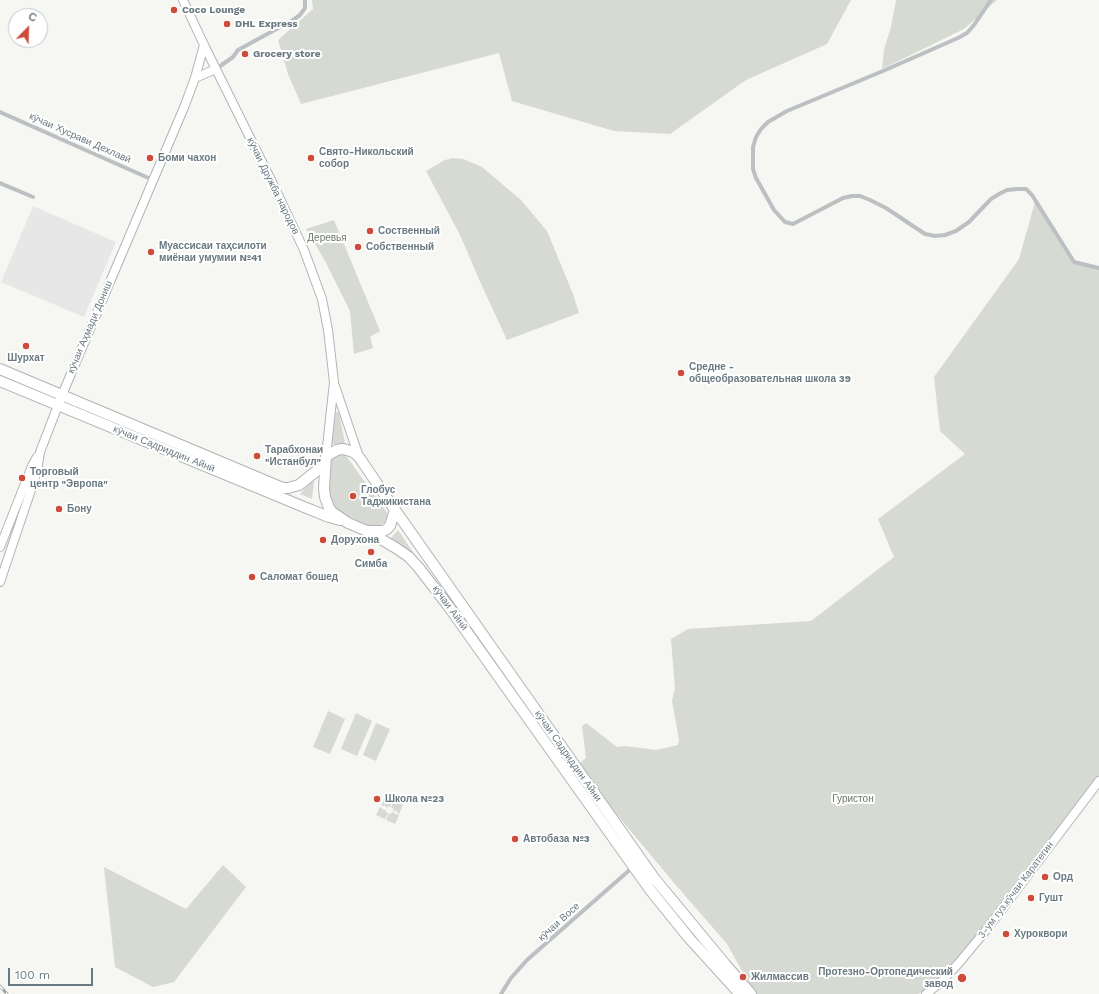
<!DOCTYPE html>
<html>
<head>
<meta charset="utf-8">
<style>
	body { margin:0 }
	#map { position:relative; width:1099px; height:994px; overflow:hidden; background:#f6f6f3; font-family:"Work Sans",sans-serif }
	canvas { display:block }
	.north { position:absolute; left:8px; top:8px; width:40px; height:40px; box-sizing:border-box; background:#fff; border:1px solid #c3c9cd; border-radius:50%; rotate:23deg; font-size:11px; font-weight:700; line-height:16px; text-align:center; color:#697981 }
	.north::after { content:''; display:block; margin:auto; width:14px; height:18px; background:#ce4b3b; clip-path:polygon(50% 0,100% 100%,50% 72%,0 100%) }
	.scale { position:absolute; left:8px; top:968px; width:85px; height:18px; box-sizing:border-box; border:2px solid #697981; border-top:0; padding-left:5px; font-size:12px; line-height:14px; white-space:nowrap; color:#697981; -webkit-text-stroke:3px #fff; paint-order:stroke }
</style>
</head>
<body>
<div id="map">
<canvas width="1099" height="994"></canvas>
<div class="north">С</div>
<div class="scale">100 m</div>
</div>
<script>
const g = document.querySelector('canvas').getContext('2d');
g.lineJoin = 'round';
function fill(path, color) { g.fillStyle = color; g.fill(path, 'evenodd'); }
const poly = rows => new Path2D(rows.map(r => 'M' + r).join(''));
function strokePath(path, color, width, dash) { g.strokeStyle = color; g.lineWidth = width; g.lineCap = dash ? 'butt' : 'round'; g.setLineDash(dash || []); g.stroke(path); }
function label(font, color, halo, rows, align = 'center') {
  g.font = font + ' "Work Sans",sans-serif'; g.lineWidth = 4; g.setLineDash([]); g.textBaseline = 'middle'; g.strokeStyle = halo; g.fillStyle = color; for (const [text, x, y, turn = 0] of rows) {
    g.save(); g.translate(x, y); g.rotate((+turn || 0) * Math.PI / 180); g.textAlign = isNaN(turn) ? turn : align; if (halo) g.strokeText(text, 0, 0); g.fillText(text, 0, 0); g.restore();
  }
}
fill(poly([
	[33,206,116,242,84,317,1,282]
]), '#e7e7e7');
fill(poly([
	[312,0,851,0,827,44,746,80,670,134,614,131,512,101,499,53,301,104,288,74,278,40,313,9],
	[896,0,997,0,964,29,882,69,884,49,891,27],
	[453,158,463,159,482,167,521,200,547,231,573,294,579,313,507,340,482,286,460,235,426,171,445,160],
	[1035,202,1077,263,1099,268,1099,780,941,986,917,994,755,994,727,944,675,884,576,766,586,758,582,726,586,723,617,747,625,746,656,750,678,745,679,740,672,701,675,688,671,639,688,629,811,621,894,557,878,519,965,454,940,431,934,377,1019,259],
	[334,220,380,331,370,337,373,348,354,354,350,311,325,261,306,229],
	[336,412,339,412,345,444,331,444],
	[342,454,347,457,388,514,386,521,376,530,334,509,327,494,330,460,335,456],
	[312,481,314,482,312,499,300,494],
	[398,530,415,555,413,557,390,539],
	[328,711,345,719,330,754,313,747],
	[356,713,372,721,357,756,341,749],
	[376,723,390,729,376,761,363,755],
	[385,797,393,801,390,807,388,806,387,808,384,805,383,806,381,806],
	[394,801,403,805,399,814,397,813,397,811,393,811,394,809,391,808],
	[380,807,384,810,386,810,386,812,388,813,385,819,376,815],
	[392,812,395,813,394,814,396,814,399,815,395,824,386,820,389,813,391,814],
	[223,865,246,887,174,982,153,987,115,967,104,867,186,909]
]), '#d6dad3');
const secondary = poly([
	[183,0,204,45,274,186,304,250,322,299,328,330,334,382,326,456],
	[195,78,216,69],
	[335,386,359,457],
	[0,547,32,466,37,457],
	[0,582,35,478,38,465,40,452,62,395,185,105,195,78,204,45],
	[926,994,941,982,958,964,987,929,1099,781]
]);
const highway = poly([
	[0,369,283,488,288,488,299,485,325,464],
	[0,381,304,507,329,517,340,520],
	[395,510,654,878,725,964,751,994],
	[367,531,383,531,387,529,390,526,395,510,359,457,353,452,347,450,342,449,337,450,326,456,324,488,325,497,329,508,332,512,348,523,367,531,396,548,409,557,419,568,449,607,651,891,689,938,740,994]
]);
strokePath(secondary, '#aeb5b8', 10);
strokePath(highway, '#b0b4b6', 12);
strokePath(poly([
	[991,0,974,25,967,33,958,38,883,71,787,111,768,122,761,129,756,137,753,147,753,169,756,178,774,210,785,222,793,224,843,198,852,196,860,196,870,200,886,208,925,234,935,236,945,235,956,231,969,222,991,199,999,194,1007,190,1017,189,1026,189,1032,195,1074,262,1099,268],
	[216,69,233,57,238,50,293,20,300,15,305,8,305,0],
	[0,112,153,180],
	[0,183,33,197],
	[501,994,511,978,527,960,633,867]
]), '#bcc0c3', 4);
strokePath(secondary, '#fff', 8);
strokePath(highway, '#fff', 10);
const rail = poly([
	[0,986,7,994]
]);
strokePath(rail, '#9ea5a9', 3);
strokePath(rail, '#fff', 1.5, [4.5]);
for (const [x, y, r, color] of [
	[174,10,4,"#ce4b3b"],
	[227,24,4,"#ce4b3b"],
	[245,54,4,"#ce4b3b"],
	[150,158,4,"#ce4b3b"],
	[311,158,4,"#ce4b3b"],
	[370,231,4,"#ce4b3b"],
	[358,247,4,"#ce4b3b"],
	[151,252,4,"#ce4b3b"],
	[26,346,4,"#ce4b3b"],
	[681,373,4,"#ce4b3b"],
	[257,456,4,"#ce4b3b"],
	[22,478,4,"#ce4b3b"],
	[353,496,4,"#ce4b3b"],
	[59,509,4,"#ce4b3b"],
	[323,540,4,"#ce4b3b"],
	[371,552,4,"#ce4b3b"],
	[252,577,4,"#ce4b3b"],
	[377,799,4,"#ce4b3b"],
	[515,839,4,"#ce4b3b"],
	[1045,877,4,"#ce4b3b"],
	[1031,898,4,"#ce4b3b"],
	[1006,934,4,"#ce4b3b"],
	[743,977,4,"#ce4b3b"],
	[962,978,5,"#ce4b3b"]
]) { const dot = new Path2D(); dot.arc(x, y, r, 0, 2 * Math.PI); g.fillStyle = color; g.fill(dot); strokePath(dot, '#fff', 1.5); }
label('bold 10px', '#697981', '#fff', [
	["Coco Lounge",182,10],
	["DHL Express",235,24],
	["Grocery store",253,54],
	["Свято-Никольский",319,152],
	["собор",319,164],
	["Боми чахон",158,158],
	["Соственный",378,231],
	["Муассисаи таҳсилоти",159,246],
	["миёнаи умумии №41",159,258],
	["Собственный",366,247],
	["Шурхат",26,358,"center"],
	["Средне -",689,367],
	["общеобразовательная школа 39",689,379],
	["Тарабхонаи",265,450],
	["\"Истанбул\"",265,462],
	["Торговый",30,472],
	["центр \"Эвропа\"",30,484],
	["Глобус",361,490],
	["Таджикистана",361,502],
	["Бону",67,509],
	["Дорухона",331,540],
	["Симба",371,564,"center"],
	["Саломат бошед",260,577],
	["Школа №23",385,799],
	["Автобаза №3",523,839],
	["Орд",1053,877],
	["Гушт",1039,898],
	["Хуроквори",1014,934],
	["Протезно-Ортопедический",953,972,"right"],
	["завод",953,984,"right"],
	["Жилмассив",751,977]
], 'left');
label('10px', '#697981', '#fff', [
	["кӯчаи Хусрави Дехлавӣ",80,138,24],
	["кӯчаи Дружба народов",273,186,64],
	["кӯчаи Аҳмади Дониш",90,327,-67],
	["кӯчаи Садриддин Айнӣ",164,449,22],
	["кӯчаи Айнӣ",450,608,54],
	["кӯчаи Садриддин Айни",568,756,55],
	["3-ум гуз.кӯчаи Каратегин",1016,890,-53],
	["кӯчаи Восе",559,922,-42]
]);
label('10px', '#6c7967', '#fff', [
	["Деревья",327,238],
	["Гуристон",853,799]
]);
</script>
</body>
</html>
